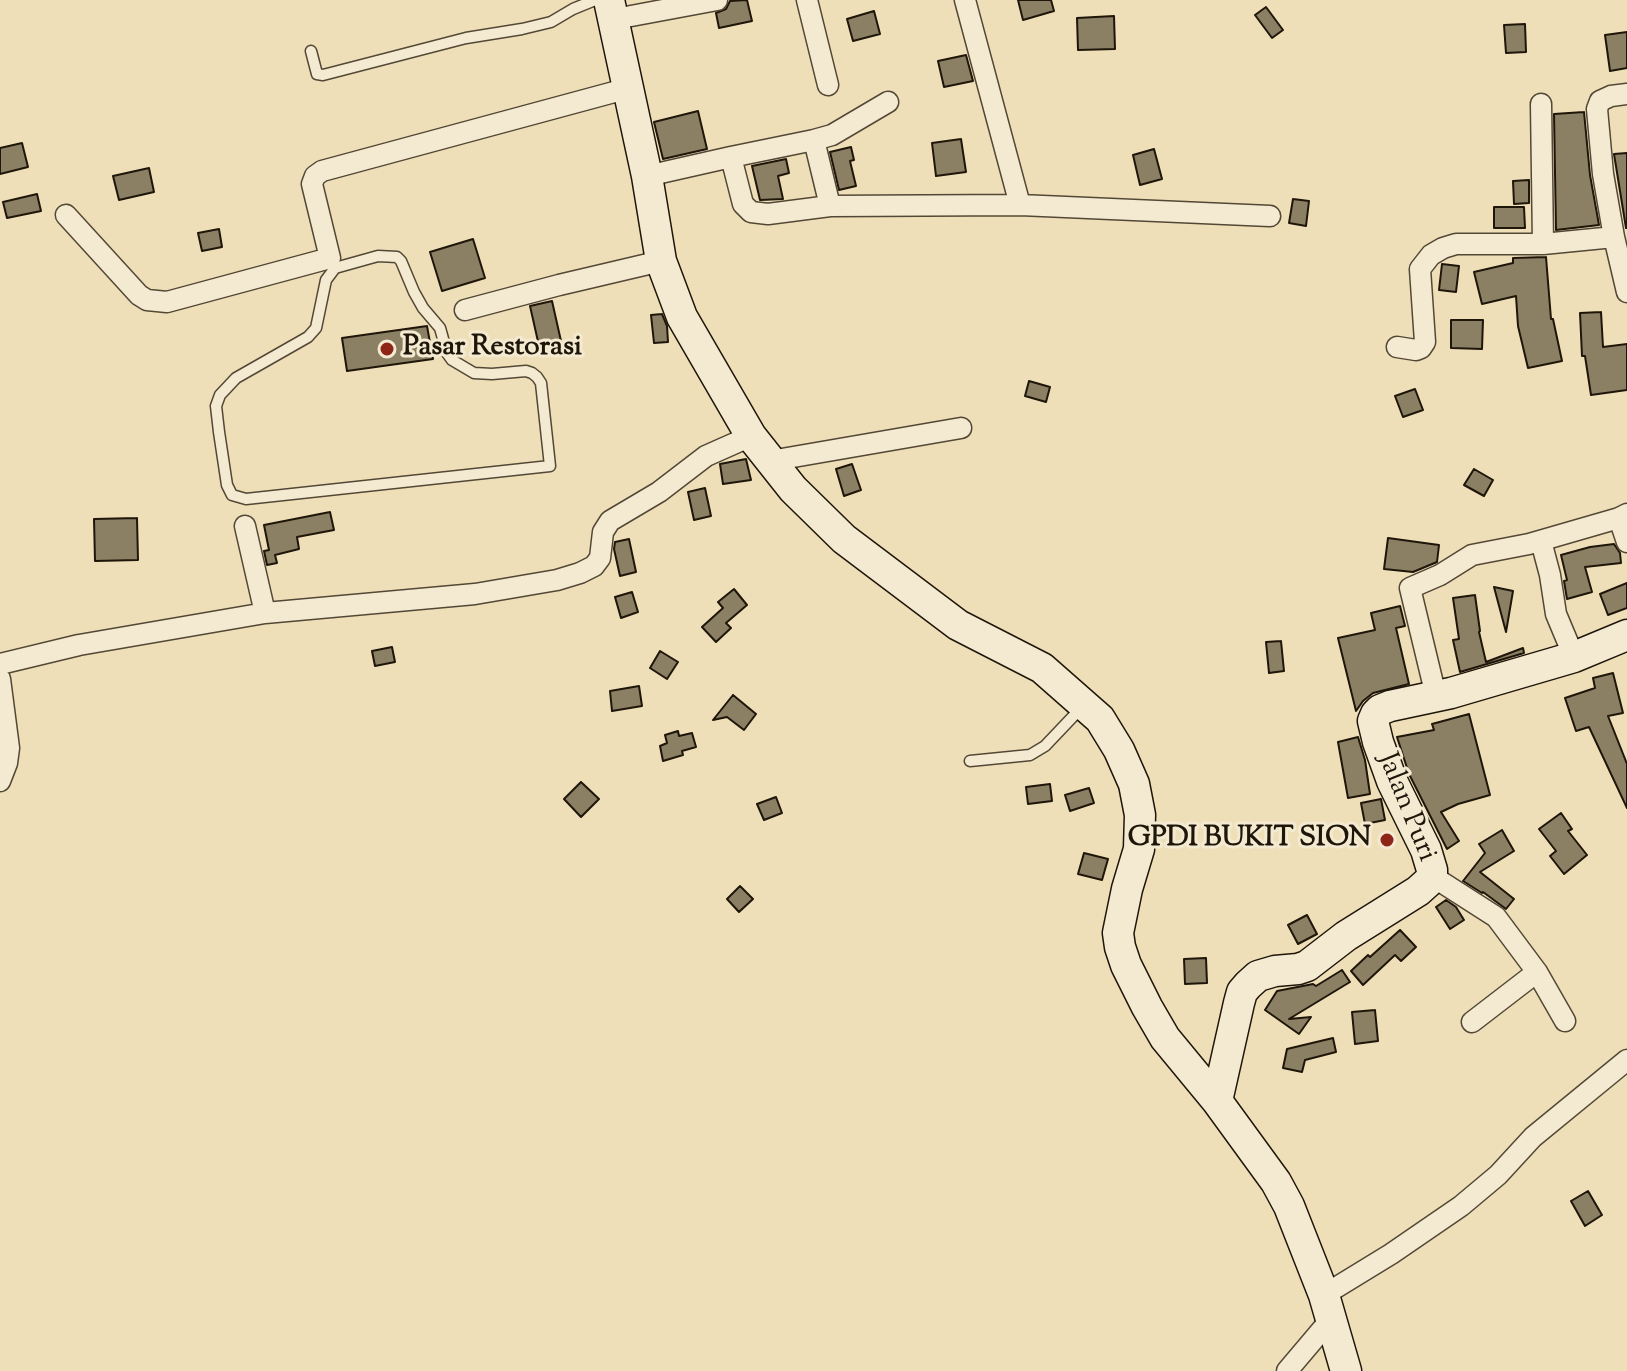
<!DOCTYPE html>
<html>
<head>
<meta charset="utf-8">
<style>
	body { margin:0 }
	canvas { display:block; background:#eedfb8 }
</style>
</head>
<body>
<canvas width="1627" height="1371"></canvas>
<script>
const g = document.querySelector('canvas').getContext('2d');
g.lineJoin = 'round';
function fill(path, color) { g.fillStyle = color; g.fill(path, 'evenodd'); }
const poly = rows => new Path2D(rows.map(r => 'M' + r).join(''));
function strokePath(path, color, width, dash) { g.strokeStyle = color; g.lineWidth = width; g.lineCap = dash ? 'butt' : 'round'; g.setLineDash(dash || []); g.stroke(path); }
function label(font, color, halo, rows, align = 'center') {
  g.font = font + ' "Sorts Mill Goudy",serif'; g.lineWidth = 6; g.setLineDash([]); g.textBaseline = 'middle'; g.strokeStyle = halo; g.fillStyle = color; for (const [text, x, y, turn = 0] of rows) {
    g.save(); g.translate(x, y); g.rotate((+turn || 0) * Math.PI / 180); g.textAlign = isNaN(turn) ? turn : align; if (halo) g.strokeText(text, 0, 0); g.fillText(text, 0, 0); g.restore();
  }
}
const building = poly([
	[747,0,752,21,719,28,716,13,726,9,730,1,747,0],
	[1018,0,1051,0,1054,11,1023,20,1018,0],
	[1266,7,1283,30,1272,38,1255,15,1266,7],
	[874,11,880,34,853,41,847,19,874,11],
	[1114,16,1115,49,1078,50,1077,18,1114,16],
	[1525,24,1526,52,1506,53,1504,25,1525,24],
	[1627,32,1627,68,1610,71,1605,35,1627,32],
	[966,55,973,81,944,87,938,61,966,55],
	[698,111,707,149,663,159,654,122,698,111],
	[1584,112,1590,175,1599,225,1556,230,1554,114,1584,112],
	[961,139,966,172,936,176,932,143,961,139],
	[22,143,28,167,0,174,0,148,22,143],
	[851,147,854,160,850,161,856,186,839,190,830,152,851,147],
	[1154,149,1162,179,1140,185,1133,155,1154,149],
	[1627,153,1627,228,1626,228,1614,154,1627,153],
	[786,159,789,173,778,176,783,199,760,200,752,166,786,159],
	[149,168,154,192,119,200,113,176,149,168],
	[1529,180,1529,203,1514,204,1513,181,1529,180],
	[37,194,41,211,7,218,3,202,37,194],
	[1293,199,1309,201,1306,226,1289,223,1293,199],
	[1494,207,1524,207,1525,228,1494,228,1494,207],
	[219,229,222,247,202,251,198,233,219,229],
	[473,239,485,278,442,291,430,252,473,239],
	[1546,257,1551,319,1553,319,1562,361,1528,368,1518,326,1516,296,1482,304,1474,272,1513,263,1513,258,1546,257],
	[1442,264,1459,266,1456,292,1439,290,1442,264],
	[552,301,561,341,539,346,530,306,552,301],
	[1601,312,1603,347,1627,344,1627,390,1591,395,1585,356,1582,356,1580,313,1601,312],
	[662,314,667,326,668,342,654,343,651,315,662,314],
	[1451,320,1483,320,1482,349,1451,348,1451,320],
	[427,326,433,359,347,371,342,338,427,326],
	[1029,381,1050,387,1046,402,1025,396,1029,381],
	[1415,389,1423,410,1403,417,1395,396,1415,389],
	[746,459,751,480,723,484,720,464,746,459],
	[852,464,861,490,844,496,836,469,852,464],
	[1474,469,1493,480,1484,496,1464,485,1474,469],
	[705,488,711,516,694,520,688,492,705,488],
	[330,512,334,530,297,537,299,549,275,555,277,563,267,565,264,551,269,550,264,525,330,512],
	[137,518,138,560,95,561,94,519,137,518],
	[1388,538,1439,545,1437,562,1413,572,1384,569,1388,538],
	[629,539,636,572,620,576,614,549,615,542,629,539],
	[1614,544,1620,553,1621,563,1585,567,1592,592,1567,599,1564,581,1567,580,1561,555,1590,547,1614,544],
	[1627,583,1627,608,1608,615,1600,594,1627,583],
	[1494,587,1513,591,1506,632,1494,587],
	[734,589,747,605,726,623,731,628,716,642,702,627,723,608,718,602,734,589],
	[632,592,638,612,621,618,615,597,632,592],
	[1475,595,1480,631,1479,632,1486,662,1523,648,1524,653,1460,672,1453,640,1459,639,1453,598,1475,595],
	[1400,606,1405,626,1396,628,1409,684,1373,693,1363,701,1356,711,1338,638,1375,630,1371,613,1400,606],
	[1281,641,1284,671,1269,673,1266,642,1281,641],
	[392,647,395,662,375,666,372,651,392,647],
	[660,651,678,662,667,679,650,668,660,651],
	[1613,673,1623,713,1608,716,1627,764,1627,808,1589,727,1576,731,1565,698,1595,688,1593,678,1613,673],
	[639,686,642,706,612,711,610,691,639,686],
	[733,695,756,714,744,730,727,717,713,720,733,695],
	[1469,714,1490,795,1458,804,1441,812,1459,841,1447,849,1409,774,1397,737,1434,730,1432,724,1469,714],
	[678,731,679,736,692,733,696,747,682,751,683,755,663,761,660,746,667,743,665,735,678,731],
	[1358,737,1365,760,1370,794,1348,798,1338,742,1358,737],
	[581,782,599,799,581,817,564,799,581,782],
	[1050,784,1052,801,1028,804,1026,787,1050,784],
	[1089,788,1094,803,1070,811,1065,795,1089,788],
	[776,797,782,813,764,820,757,804,776,797],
	[1381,799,1385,820,1365,824,1361,803,1381,799],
	[1561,813,1572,829,1568,831,1587,855,1564,874,1550,856,1556,851,1539,829,1561,813],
	[1502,830,1514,851,1480,872,1514,899,1506,909,1483,892,1482,893,1463,881,1485,853,1479,844,1502,830],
	[1084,853,1108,859,1102,880,1078,874,1084,853],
	[740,886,753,899,739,912,727,899,740,886],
	[1446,900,1456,907,1464,920,1450,929,1436,907,1446,900],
	[1307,915,1317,934,1298,944,1288,925,1307,915],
	[1400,930,1416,947,1401,961,1395,955,1363,985,1351,971,1368,955,1370,957,1400,930],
	[1206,958,1207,983,1185,984,1184,959,1206,958],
	[1342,970,1350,982,1289,1019,1311,1017,1299,1034,1265,1010,1277,991,1313,984,1316,986,1342,970],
	[1375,1010,1378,1041,1355,1044,1352,1012,1375,1010],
	[1333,1038,1336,1052,1305,1060,1302,1072,1283,1068,1287,1049,1333,1038],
	[1588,1191,1602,1215,1585,1226,1571,1201,1588,1191]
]);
fill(building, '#8b7f64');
strokePath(building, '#1f160a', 2);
const lane = poly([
	[311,51,317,74,323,75,466,38,522,29,551,22,573,9,595,0],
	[330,258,335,268,326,280,316,328,308,337,236,378,220,395,216,406,219,432,227,485,232,495,246,499,550,466,541,383,537,377,532,373,526,371,492,374,474,373,452,360,447,353,440,328,423,308,414,292,401,261,397,257,378,256,335,268],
	[970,761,1030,755,1045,746,1083,706]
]);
const street = poly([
	[807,0,828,85],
	[965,0,1020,205],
	[615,19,717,0],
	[1627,94,1611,96,1600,101,1597,109,1603,174,1614,237,1627,292],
	[1541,104,1543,244],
	[731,157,814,140],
	[647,176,731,157,743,204,751,212,768,214,830,206,814,140,832,135,888,102],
	[830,206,1020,205,1270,216],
	[66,215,139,295,147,300,167,302,330,258,312,184,315,176,322,171,629,88],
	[465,310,559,285,661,261],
	[1397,347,1416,350,1421,348,1425,342,1420,269,1431,255,1443,248,1456,244,1543,244,1614,237],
	[770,461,961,428],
	[1627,514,1619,518,1627,542],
	[245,526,265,613],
	[1541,541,1550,575,1556,614,1574,657],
	[0,664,79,645,265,613,475,594,557,580,580,573,594,566,600,558,603,532,610,521,659,492,706,456,751,436],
	[0,679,9,748,7,763,0,781],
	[1436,696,1410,588,1440,575,1472,555,1529,544,1619,518],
	[1432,876,1496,917,1537,972,1565,1021],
	[1472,1022,1537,972],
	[1324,1295,1391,1254,1461,1206,1498,1175,1533,1137,1627,1060],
	[1287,1371,1331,1319]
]);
const secondary = poly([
	[609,0,647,176,661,261,682,317,751,436,793,489,844,539,958,625,1042,668,1100,719,1119,750,1134,784,1140,815,1139,849,1127,889,1118,933,1120,947,1126,965,1147,1007,1165,1038,1217,1101,1276,1182,1289,1206,1324,1295,1346,1371],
	[1217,1101,1239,1003,1242,992,1248,985,1258,976,1275,971,1298,969,1307,966,1346,936,1418,891,1428,882,1432,876,1432,870,1426,850,1392,781,1378,742,1373,721,1376,714,1380,710,1390,706,1451,693,1574,657,1627,635]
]);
strokePath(lane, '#534836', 13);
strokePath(street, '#534836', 23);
strokePath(secondary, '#1f160a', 33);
strokePath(lane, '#f4ead1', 10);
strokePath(street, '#f4ead1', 20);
strokePath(secondary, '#f4ead1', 30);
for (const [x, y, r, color] of [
	[387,349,8,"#8f2418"],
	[1387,840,8,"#8f2418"]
]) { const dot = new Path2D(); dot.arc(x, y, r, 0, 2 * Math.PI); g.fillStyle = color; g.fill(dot); strokePath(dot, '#f4ead1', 3); }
label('bold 28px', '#1f160a', '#f4ead1', [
	["Pasar Restorasi",403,349],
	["GPDI BUKIT SION",1371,840,"right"]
], 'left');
label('28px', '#1f160a', '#f4ead1', [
	["Jalan Puri",1405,808,68]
]);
</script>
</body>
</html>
